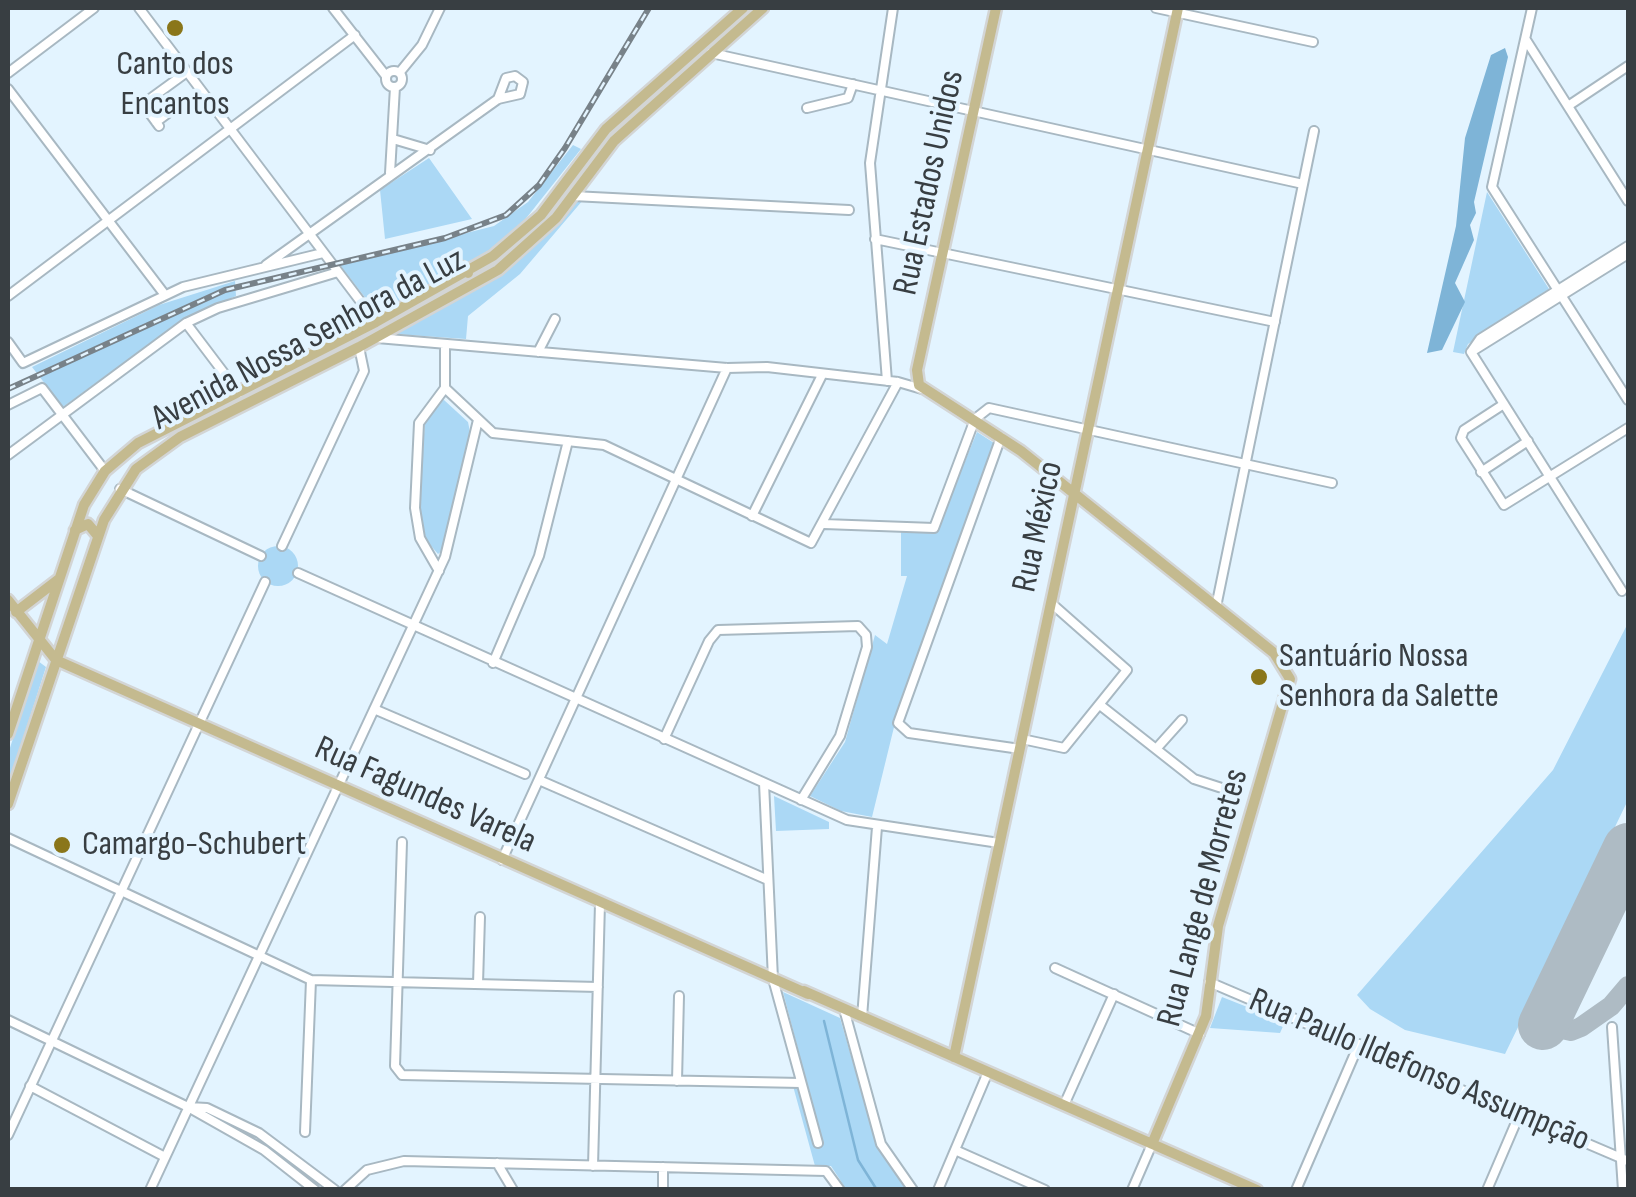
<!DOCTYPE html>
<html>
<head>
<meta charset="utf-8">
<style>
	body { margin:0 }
	#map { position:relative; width:1636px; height:1197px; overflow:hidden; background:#e3f4ff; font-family:"Sofia Sans Condensed",sans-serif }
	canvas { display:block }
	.frame { position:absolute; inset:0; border:10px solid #383e42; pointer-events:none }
</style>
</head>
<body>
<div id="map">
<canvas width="1636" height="1197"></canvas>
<div class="frame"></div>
</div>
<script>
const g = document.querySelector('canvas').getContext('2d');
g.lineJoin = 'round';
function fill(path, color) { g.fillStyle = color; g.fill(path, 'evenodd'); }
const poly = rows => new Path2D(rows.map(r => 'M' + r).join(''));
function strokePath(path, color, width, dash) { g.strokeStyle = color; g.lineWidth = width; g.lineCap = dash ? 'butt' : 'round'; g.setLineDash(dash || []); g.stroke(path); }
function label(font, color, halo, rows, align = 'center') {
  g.font = font + ' "Sofia Sans Condensed",sans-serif'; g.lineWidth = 8; g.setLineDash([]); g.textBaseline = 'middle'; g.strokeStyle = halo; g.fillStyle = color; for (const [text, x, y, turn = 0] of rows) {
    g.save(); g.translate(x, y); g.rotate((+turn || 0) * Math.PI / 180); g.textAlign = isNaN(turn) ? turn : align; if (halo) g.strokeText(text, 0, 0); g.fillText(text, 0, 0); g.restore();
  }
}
fill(poly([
	[573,145,581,149,516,231,472,264,452,261,432,288,380,317,340,265,494,226,528,202],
	[429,158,472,219,385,239,380,190],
	[1487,192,1549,289,1468,344,1464,354,1453,352],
	[576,199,583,200,520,274,468,316,466,339,394,334,509,269],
	[235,281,236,296,185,318,63,407,32,367,159,305],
	[444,400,468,422,470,432,443,550,438,554,425,539,419,510,425,420,435,402],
	[977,432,994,443,895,723,872,817,841,811,810,796,845,742,875,635,887,644,907,576,901,576,901,532,936,532],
	'258 566a20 20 0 1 1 40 0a20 20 0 1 1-40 0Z',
	[1628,623,1628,800,1505,1054,1405,1030,1370,1009,1357,995,1553,770],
	[38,661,46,667,8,786,8,754],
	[774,796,829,822,829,829,776,831],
	[783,992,840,1018,878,1148,908,1189,846,1189,831,1166,815,1166,793,1086,804,1082,805,1076],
	[1222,997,1285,1022,1280,1033,1210,1028]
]), '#abd8f5');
fill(poly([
	[1505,48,1508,57,1474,202,1476,213,1470,225,1474,240,1455,283,1465,302,1442,350,1427,353,1456,226,1465,138,1491,55]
]), '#7eb4d7');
strokePath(poly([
	[824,1021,858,1160,877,1190]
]), '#7eb4d7', 2.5);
strokePath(poly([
	[1543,1025,1571,1031,1581,1027,1611,1006,1628,986]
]), '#aebbc4', 20);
strokePath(poly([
	[1543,1025,1628,848]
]), '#aebbc4', 50);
const minor = poly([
	[139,8,376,322],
	[333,8,386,76],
	[1156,8,1313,42],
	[1532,8,1492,187,1628,400],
	[1526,40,1628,201],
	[711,53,1303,184],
	'386 79a8 8 0 1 1 16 0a8 8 0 1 1-16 0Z',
	[400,72,422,45,440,8],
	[8,73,94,8],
	[8,89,165,295],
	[140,100,159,126],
	[143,104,187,72],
	[1568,106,1628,66],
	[807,108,848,98,853,84],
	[156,122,180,104],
	[393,139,430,150],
	[390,173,395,87],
	[573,196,849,210],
	[875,239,1275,322],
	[266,265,498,99,520,94,523,82,515,76,506,78,498,99],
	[8,296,355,35],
	[186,323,239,393],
	[377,338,727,368,767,367,898,382,922,389],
	[8,342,23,363,183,287,323,253],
	[538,352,555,319],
	[1471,352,1622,591],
	[1471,352,1480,339,1628,246],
	[1471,352,1628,254],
	[887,381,870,163,893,8],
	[445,388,493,433,604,445,811,543,898,382],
	[1504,404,1464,430,1461,438,1504,505,1628,428],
	[8,405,42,388,105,471],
	[1001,437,898,723,909,733,1020,749],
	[8,455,186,323,218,308,338,272],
	[1481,472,1528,441],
	[120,489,261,556],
	[752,516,822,375],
	[824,524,934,528,975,419,989,408,1332,483],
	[282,546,364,371,359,347],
	[439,571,420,538,415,508,419,423,445,388,445,344],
	[298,573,847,820,999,843],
	[1216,607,1314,131],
	[493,663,539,556,568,441],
	[1100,705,1194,779,1231,791],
	[374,709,525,774],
	[664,739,709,641,718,630,858,626,866,635,867,647,840,736,801,800],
	[1022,739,1064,748,1127,670,1051,603],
	[1156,749,1182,720],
	[539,780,768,880],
	[764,783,773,979,818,1143],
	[8,838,311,980,598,987],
	[402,842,395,1066,402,1075,801,1083],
	[502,860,727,368],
	[1055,968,1200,1034],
	[1209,982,1628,1161],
	[478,984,480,917],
	[844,1009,881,1144,913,1190],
	[862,1017,877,827],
	[8,1020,188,1107,264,1150,315,1190],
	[1612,1027,1623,1190],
	[677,1081,679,996],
	[30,1086,165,1157],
	[1064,1105,1114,994],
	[189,1107,207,1108,259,1133,335,1190],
	[305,1132,311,980],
	[8,1135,265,582],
	[955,1150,1045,1190],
	[497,1163,513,1190],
	[593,1166,600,903],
	[150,1190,445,557,478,420],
	[345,1190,367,1170,404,1161,826,1171,840,1190],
	[663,1190,663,1167],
	[938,1190,988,1072],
	[1132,1190,1152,1144],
	[1296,1190,1359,1044],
	[1487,1190,1520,1113]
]);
const major = poly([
	[996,8,917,370,919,385,1021,451,1274,653,1290,679,1218,926,1206,1016,1152,1144],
	[436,288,454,268,462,267,468,273],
	[75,530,88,524,98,536],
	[8,600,56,660,808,994],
	[16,612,59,579],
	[8,734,84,505,105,471,138,443,376,322,493,256,541,215,606,129,743,8],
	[8,804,104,520,136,469,180,437,359,347,498,270,556,218,614,141,763,8],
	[804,991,1257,1190],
	[954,1057,1178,8]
]);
strokePath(minor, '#a8b8c2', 12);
strokePath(major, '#d3d5d5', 15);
strokePath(minor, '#fff', 8);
strokePath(major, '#c4ba8f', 10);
const rail = poly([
	[8,389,225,290,445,238,506,215,539,185,565,148,649,8]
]);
strokePath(rail, '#788289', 6);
strokePath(rail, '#e3f4ff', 2.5, [8]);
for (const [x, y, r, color] of [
	[175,28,10,"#8a761a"],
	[1259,677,10,"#8a761a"],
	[62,845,10,"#8a761a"]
]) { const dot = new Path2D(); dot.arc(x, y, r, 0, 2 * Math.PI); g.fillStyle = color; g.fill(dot); strokePath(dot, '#e3f4ff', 4); }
label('35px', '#383e42', '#e3f4ff', [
	["Canto dos",175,65,"center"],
	["Encantos",175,105,"center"],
	["Santuário Nossa",1279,657],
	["Senhora da Salette",1279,697],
	["Camargo-Schubert",82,845]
], 'left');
label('35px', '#383e42', '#e3f4ff', [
	["Rua Estados Unidos",930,183,-78],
	["Avenida Nossa Senhora da Luz",309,340,-28],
	["Rua México",1039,527,-78],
	["Rua Fagundes Varela",425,796,24],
	["Rua Lange de Morretes",1204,898,-75],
	["Rua Paulo Ildefonso Assumpção",1419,1071,23]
]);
</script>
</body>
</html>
